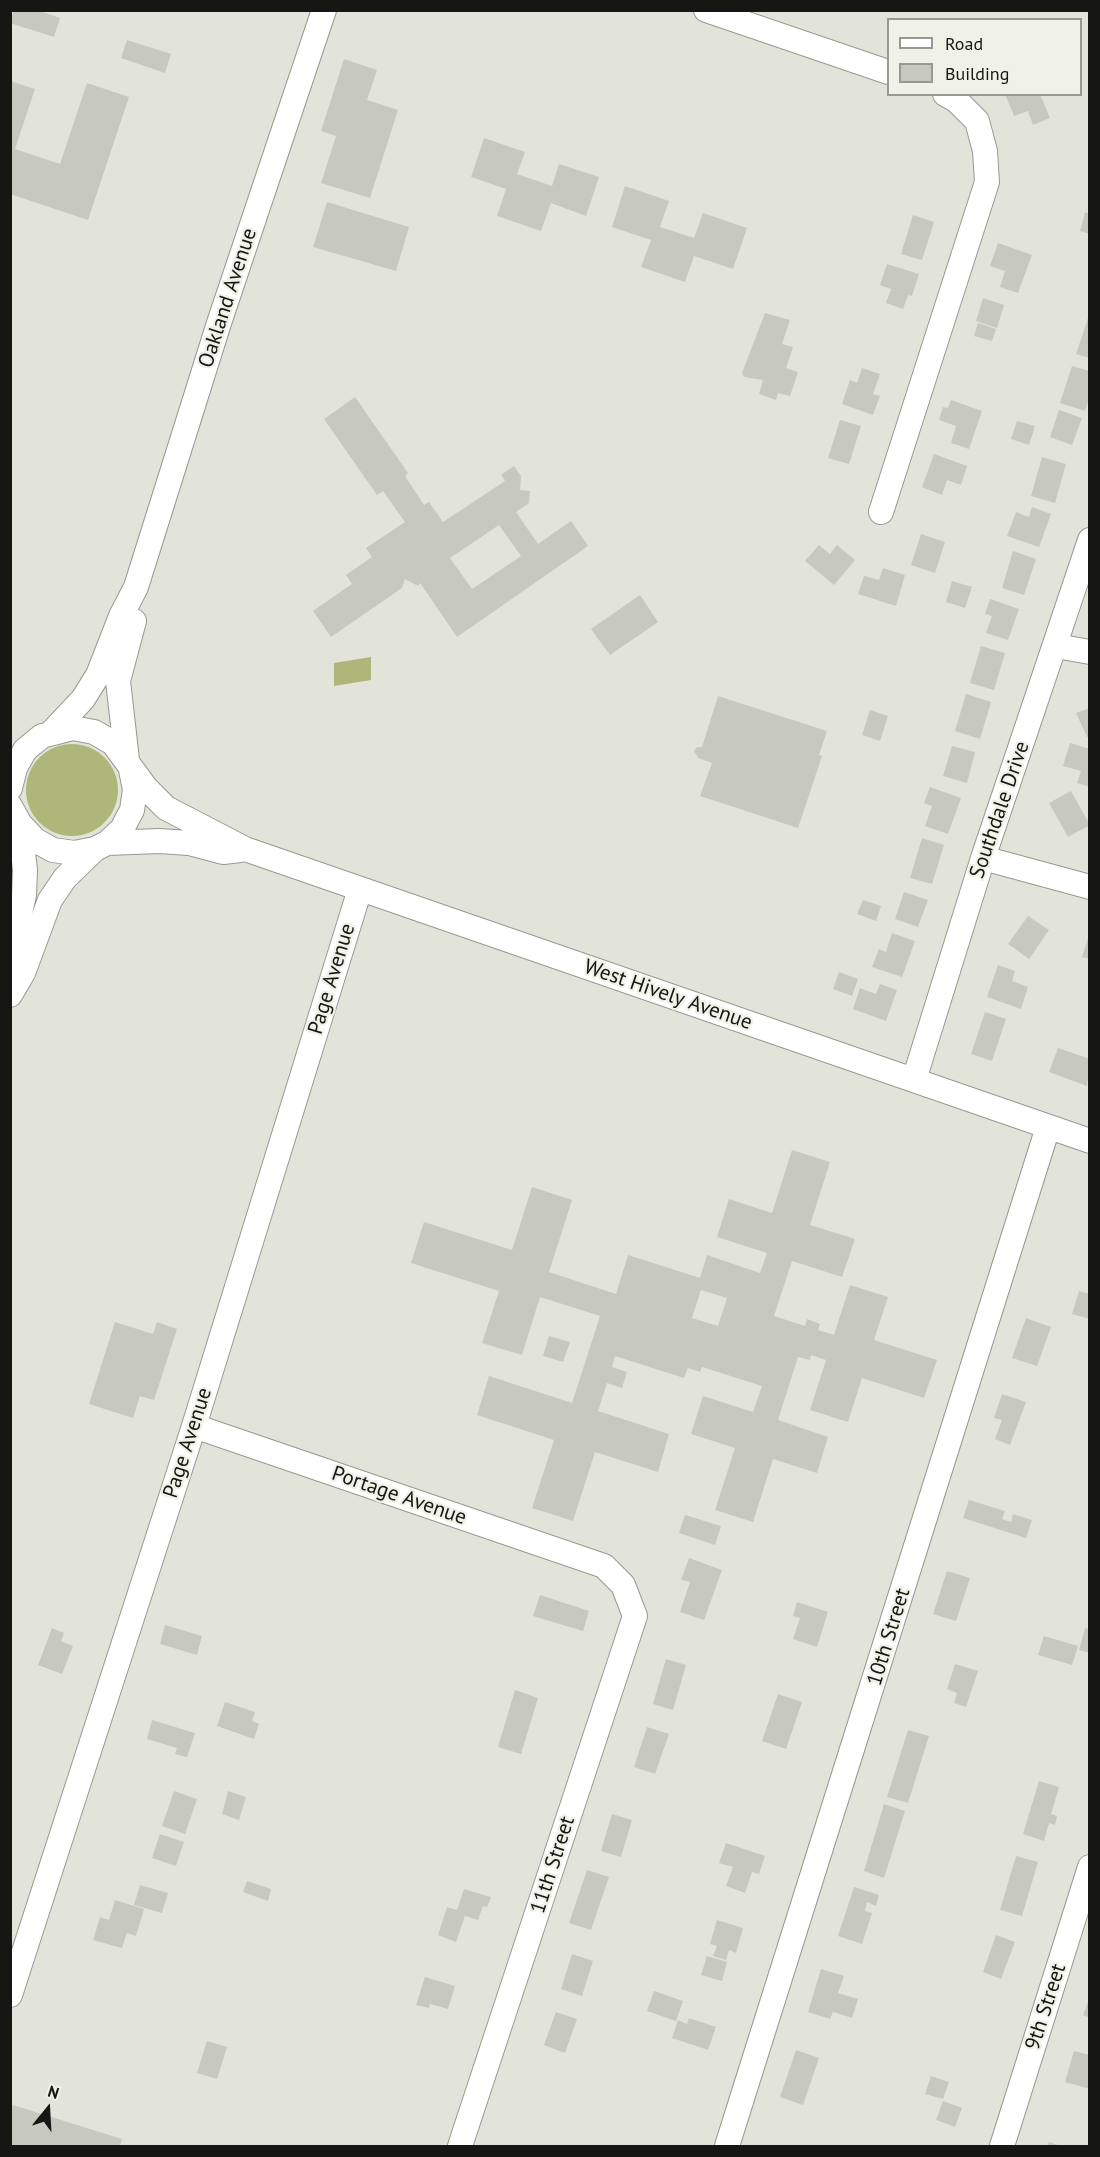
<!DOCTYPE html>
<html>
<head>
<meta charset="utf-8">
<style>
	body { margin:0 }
	#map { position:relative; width:1100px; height:2157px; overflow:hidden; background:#e2e4da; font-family:"PT Sans",sans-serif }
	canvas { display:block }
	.frame { position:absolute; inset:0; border:12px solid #161613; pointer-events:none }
	.legend { position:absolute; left:887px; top:18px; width:195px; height:78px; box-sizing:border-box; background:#f0f1e7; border:2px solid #999992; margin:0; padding:8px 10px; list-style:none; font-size:18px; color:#161613 }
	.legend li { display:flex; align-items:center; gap:12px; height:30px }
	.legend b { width:30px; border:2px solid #999992 }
	.north { position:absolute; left:18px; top:2079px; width:60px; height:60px; -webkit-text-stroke:4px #f0f1e7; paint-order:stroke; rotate:18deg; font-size:16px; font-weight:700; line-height:24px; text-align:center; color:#161613 }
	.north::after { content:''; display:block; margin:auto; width:21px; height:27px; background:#161613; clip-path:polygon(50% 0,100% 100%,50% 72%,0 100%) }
</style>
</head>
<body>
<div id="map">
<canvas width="1100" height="2157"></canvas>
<div class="frame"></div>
<ul class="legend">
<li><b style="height:8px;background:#fff"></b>Road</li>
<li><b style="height:16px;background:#c7c9bf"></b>Building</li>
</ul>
<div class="north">N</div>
</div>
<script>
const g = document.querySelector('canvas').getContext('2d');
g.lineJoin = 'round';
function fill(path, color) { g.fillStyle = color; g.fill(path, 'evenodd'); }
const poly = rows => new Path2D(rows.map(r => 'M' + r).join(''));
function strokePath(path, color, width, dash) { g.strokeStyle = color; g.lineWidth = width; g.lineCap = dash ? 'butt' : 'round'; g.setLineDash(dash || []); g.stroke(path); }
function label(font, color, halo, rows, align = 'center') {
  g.font = font + ' "PT Sans",sans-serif'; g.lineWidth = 4.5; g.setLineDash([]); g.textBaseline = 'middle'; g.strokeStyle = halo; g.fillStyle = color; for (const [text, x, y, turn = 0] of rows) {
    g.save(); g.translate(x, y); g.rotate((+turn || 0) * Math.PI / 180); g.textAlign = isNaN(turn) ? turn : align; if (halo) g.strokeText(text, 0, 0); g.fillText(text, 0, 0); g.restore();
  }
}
fill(poly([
	[371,657,371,680,334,686,334,663],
	'26 790a46 46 0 1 1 92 0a46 46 0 1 1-92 0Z'
]), '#afb679');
fill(poly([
	[14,10,37,10,60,18,54,37,10,23],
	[127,40,171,54,165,73,121,58],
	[344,59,377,70,367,100,398,110,370,198,321,183,336,136,321,131],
	[10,81,35,89,15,149,60,164,87,83,129,97,88,220,10,194],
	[1005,94,1040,94,1050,118,1033,125,1028,111,1014,116],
	[484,138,525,152,517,174,552,186,559,164,599,177,586,216,551,203,541,231,497,216,506,189,471,177],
	[625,186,669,201,660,227,694,238,703,213,747,228,733,269,694,256,685,282,641,267,651,240,612,227],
	[327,202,409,227,396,271,313,247],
	[1085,212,1090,214,1090,234,1080,231],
	[913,215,934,222,922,260,901,254],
	[998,243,1032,255,1018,293,1000,287,1005,271,990,266],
	[887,264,919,274,912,296,908,295,903,309,886,303,891,289,880,285],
	[983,298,1004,305,997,328,976,321],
	[765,313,790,320,782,344,793,347,786,368,798,372,790,396,778,393,776,400,759,394,763,380,744,377,742,373],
	[1088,318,1090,318,1090,358,1076,354],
	[978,323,996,329,992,341,974,336],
	[1072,366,1090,371,1090,396,1085,411,1060,403],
	[862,368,880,374,873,394,880,396,873,415,842,404,850,380,857,383],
	[355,397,408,473,405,476,424,505,429,502,443,522,505,481,501,475,514,466,521,476,520,490,530,491,529,503,516,512,538,544,571,521,588,546,457,637,420,583,418,586,405,579,402,588,331,637,313,611,352,584,346,575,372,557,366,548,405,522,383,491,377,495,324,419],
	[499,525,521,556,472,589,450,558],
	[951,400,982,411,969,449,951,443,956,426,939,420,943,407,948,408],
	[1059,410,1082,418,1072,445,1050,437],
	[840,420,861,426,849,464,828,458],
	[1017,421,1035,426,1029,445,1011,439],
	[934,454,967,466,961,485,947,480,942,495,922,487],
	[1042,457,1066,464,1055,503,1031,496],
	[1032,507,1051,514,1039,547,1007,536,1016,512,1029,517],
	[921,534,945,542,935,573,911,565],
	[819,545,830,554,837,545,855,560,834,585,805,561],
	[1013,551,1036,559,1024,595,1002,588],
	[883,568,905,575,896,606,858,594,864,576,879,580],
	[952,581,972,587,965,608,946,602],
	[640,595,658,622,610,655,591,629],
	[990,599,1019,609,1008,640,986,633,992,616,985,614],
	[981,646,1005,653,994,690,970,683],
	[966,694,991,702,980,739,955,731],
	[718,696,827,731,819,755,822,756,798,828,700,796,712,763,698,758,694,751,697,747,702,747],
	[1090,708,1090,736,1087,737,1076,713],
	[870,710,888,716,880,741,862,735],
	[1070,743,1090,749,1090,787,1077,783,1081,771,1063,766],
	[952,746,975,752,967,783,943,776],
	[930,787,961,798,948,834,925,826,932,806,924,803],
	[1071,791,1090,825,1068,837,1049,803],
	[922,838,944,845,932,884,910,878],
	[904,892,928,900,918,927,895,919],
	[863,900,881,906,876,921,857,914],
	[1028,916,1049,930,1029,959,1008,944],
	[1090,932,1090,959,1082,957],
	[892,933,915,941,902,977,872,967,879,949,886,952],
	[998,965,1015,971,1012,981,1028,987,1021,1009,987,997],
	[839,972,858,979,852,996,833,989],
	[880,984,897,990,886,1021,853,1009,860,988,876,994],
	[985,1012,1006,1019,992,1061,971,1054],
	[1058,1048,1090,1059,1087,1086,1049,1072],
	[792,1150,830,1162,810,1225,855,1239,842,1277,792,1261,774,1316,805,1326,807,1319,820,1324,818,1330,834,1335,850,1285,888,1297,874,1340,937,1360,924,1398,862,1378,848,1422,810,1410,826,1360,811,1355,810,1360,798,1357,778,1420,828,1437,817,1473,773,1459,753,1522,715,1510,735,1448,691,1434,703,1396,753,1412,762,1386,702,1367,700,1372,688,1368,684,1378,615,1356,612,1367,627,1372,622,1388,607,1383,598,1411,669,1434,658,1472,595,1452,573,1521,532,1508,554,1440,477,1415,489,1376,572,1403,600,1316,540,1297,522,1355,482,1343,499,1291,411,1263,424,1222,512,1250,532,1187,572,1200,549,1272,616,1294,628,1255,700,1278,707,1255,760,1273,767,1253,717,1237,729,1199,772,1213],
	[701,1290,727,1298,718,1326,692,1318],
	[1079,1291,1090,1294,1090,1319,1072,1314],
	[1026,1318,1051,1327,1037,1366,1012,1358],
	[115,1322,153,1334,157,1322,177,1329,154,1400,140,1396,133,1418,89,1404],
	[549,1336,570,1342,563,1362,543,1356],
	[1002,1394,1026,1402,1010,1445,995,1439,1002,1420,994,1418],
	[969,1500,1005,1511,1002,1519,1011,1522,1013,1514,1032,1520,1026,1538,963,1518],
	[685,1515,721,1526,715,1545,679,1533],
	[689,1558,722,1570,704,1620,680,1612,690,1582,681,1580],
	[947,1571,970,1578,956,1621,933,1614],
	[540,1595,589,1611,583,1631,533,1616],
	[797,1602,828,1612,817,1647,793,1639,800,1618,793,1616],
	[165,1625,202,1636,197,1655,160,1644],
	[52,1628,64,1633,61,1641,73,1646,62,1674,38,1665],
	[1085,1628,1090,1629,1090,1653,1079,1650],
	[1044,1636,1078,1646,1072,1665,1038,1655],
	[666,1659,686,1665,673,1710,653,1704],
	[955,1664,978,1671,966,1707,954,1703,957,1693,947,1689],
	[515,1690,538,1698,521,1754,498,1747],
	[778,1694,802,1702,786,1749,762,1741],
	[225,1702,255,1712,252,1721,259,1724,254,1739,217,1726],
	[152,1720,195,1733,187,1757,175,1754,177,1748,147,1739],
	[647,1727,669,1734,655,1774,634,1767],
	[908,1730,929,1736,908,1803,887,1797],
	[1039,1781,1059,1787,1051,1814,1057,1816,1055,1825,1049,1823,1044,1841,1023,1834],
	[174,1791,197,1799,185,1834,162,1826],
	[228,1791,246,1797,239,1820,222,1814],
	[884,1804,905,1811,884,1878,864,1871],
	[612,1814,632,1820,621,1857,601,1851],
	[160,1834,184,1842,176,1866,152,1858],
	[726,1843,765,1856,759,1874,752,1872,745,1893,726,1886,733,1867,719,1863],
	[1016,1856,1038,1862,1022,1916,1000,1910],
	[587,1870,609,1877,591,1930,569,1923],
	[247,1881,271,1889,268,1901,243,1892],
	[140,1885,168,1893,162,1913,134,1905],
	[854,1887,879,1895,876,1906,867,1902,865,1911,872,1913,862,1944,838,1936],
	[464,1889,491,1897,487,1907,483,1906,478,1920,465,1916,456,1942,438,1935,447,1907,457,1910],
	[115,1900,144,1909,136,1936,127,1933,122,1948,93,1940,100,1917,109,1920],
	[717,1920,743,1928,736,1953,729,1950,726,1960,713,1956,717,1946,710,1944],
	[996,1935,1015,1942,1001,1979,983,1972],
	[572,1954,593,1961,582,1996,561,1989],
	[707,1956,727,1962,722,1981,701,1975],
	[821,1969,844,1976,838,1993,858,1999,852,2018,833,2012,830,2019,808,2012],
	[425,1977,455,1986,448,2009,430,2004,429,2008,416,2005],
	[654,1991,683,2001,676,2021,647,2011],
	[1090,1997,1090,2018,1083,2015],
	[556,2012,577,2019,565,2053,544,2045],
	[689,2018,716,2027,708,2050,672,2038,678,2020,687,2024],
	[207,2041,227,2047,217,2079,197,2073],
	[796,2050,819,2058,803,2105,780,2097],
	[1074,2051,1090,2055,1090,2089,1065,2082],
	[931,2076,949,2082,943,2099,925,2094],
	[943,2101,962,2108,955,2127,936,2120],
	[13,2105,122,2139,120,2146,10,2146,10,2114],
	[1049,2142,1061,2146,1047,2146]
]), '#c7c9bf');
const minor = poly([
	[706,10,888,72],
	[881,512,987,182,985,151,977,121,957,101,945,94],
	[1056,646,1090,652],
	[52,732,83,699,98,675,121,616,136,587,219,323,324,10],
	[127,760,118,681,134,621],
	[10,788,15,768,25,750,42,736,73,728,94,732,113,743,146,788,166,808,245,849,1090,1141],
	[10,806,20,824,35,840,53,850,74,853,95,849,107,843,122,829,132,810,135,790,131,770],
	[107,843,159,841,189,843,223,852,240,850],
	[983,858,1090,887],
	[10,957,24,895,25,870,20,824],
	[10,995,23,973,50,900,65,878,95,849],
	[914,1080,983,858,1090,540],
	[194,1426,604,1566,623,1585,635,1616,460,2146],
	[10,1995,194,1426,360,889],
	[727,2146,1048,1127],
	[1002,2146,1090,1867]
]);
strokePath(minor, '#989990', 26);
strokePath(minor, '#fff', 24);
label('21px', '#161613', '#f0f1e7', [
	["Oakland Avenue",228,298,-72],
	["Southdale Drive",1000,810,-71],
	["Page Avenue",332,979,-73],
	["West Hively Avenue",668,995,19],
	["Page Avenue",188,1443,-72],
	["Portage Avenue",399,1496,19],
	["10th Street",889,1637,-73],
	["11th Street",553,1865,-72],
	["9th Street",1046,2007,-72]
]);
</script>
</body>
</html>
